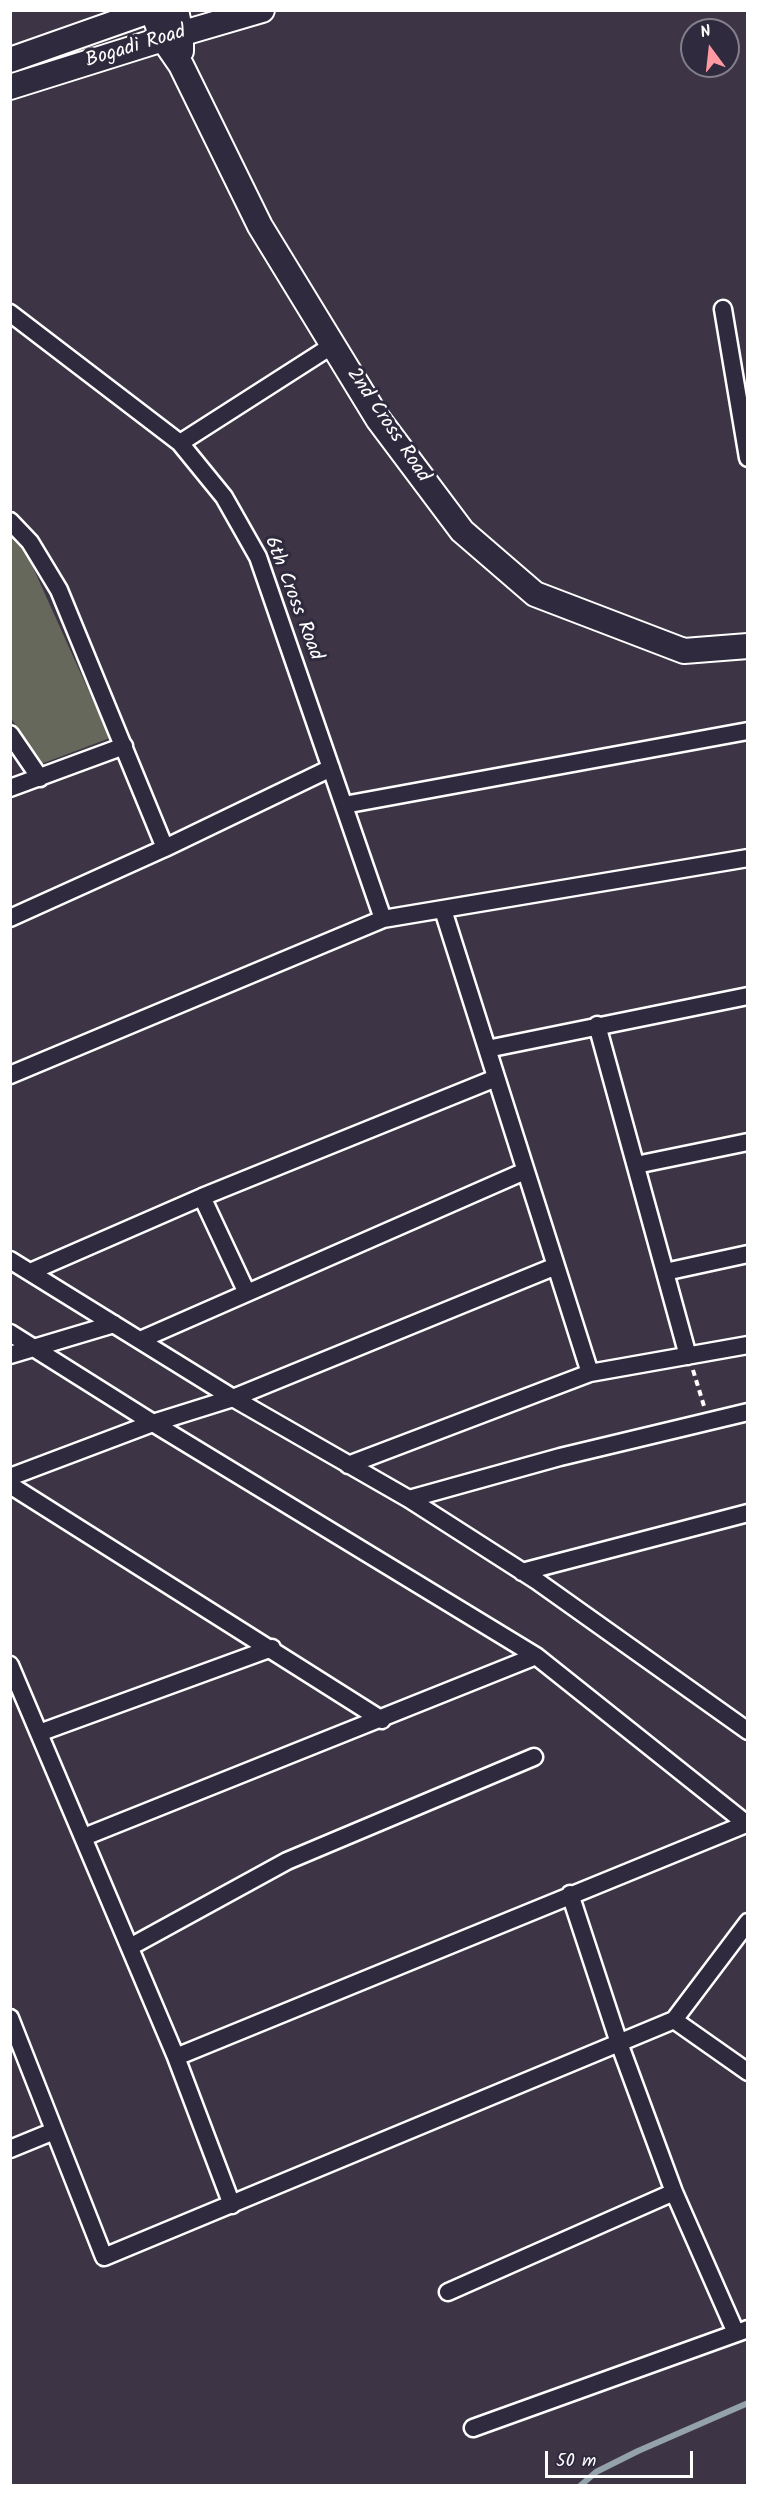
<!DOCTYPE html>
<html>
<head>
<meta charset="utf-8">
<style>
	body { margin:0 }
	#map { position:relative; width:758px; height:2496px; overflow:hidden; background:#3d3546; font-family:Kalam,sans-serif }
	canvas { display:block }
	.frame { position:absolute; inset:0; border:12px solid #fff; pointer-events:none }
	.north { position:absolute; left:680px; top:18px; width:60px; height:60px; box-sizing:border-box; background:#2f2a3d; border:2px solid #827f8b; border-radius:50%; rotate:345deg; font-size:16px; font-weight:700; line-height:24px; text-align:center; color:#fff }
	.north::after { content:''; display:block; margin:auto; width:21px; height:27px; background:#ff9aa2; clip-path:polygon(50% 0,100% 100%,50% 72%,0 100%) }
	.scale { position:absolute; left:545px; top:2451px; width:148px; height:27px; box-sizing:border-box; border:3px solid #fff; border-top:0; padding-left:8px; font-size:18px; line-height:21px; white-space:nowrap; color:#fff; -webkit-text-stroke:4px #2f2a3d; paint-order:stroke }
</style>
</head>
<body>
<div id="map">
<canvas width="758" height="2496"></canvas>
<div class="frame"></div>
<div class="north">N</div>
<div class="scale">50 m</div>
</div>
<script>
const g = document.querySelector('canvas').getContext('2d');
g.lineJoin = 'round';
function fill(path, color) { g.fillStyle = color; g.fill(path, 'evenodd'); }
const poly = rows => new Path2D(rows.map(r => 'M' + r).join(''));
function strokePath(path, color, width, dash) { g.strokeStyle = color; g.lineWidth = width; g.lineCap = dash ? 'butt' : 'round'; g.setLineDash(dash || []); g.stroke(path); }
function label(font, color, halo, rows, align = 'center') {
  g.font = font + ' Kalam,sans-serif'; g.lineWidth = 6; g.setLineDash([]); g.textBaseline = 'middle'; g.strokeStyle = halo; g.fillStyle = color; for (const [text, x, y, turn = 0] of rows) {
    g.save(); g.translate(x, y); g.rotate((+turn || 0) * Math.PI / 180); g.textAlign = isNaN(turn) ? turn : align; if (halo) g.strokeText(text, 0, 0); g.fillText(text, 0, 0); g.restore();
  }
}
fill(poly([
	[10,536,26,552,110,738,41,764,11,718]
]), '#65685a');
strokePath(poly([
	[580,2486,596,2472,638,2451,748,2403]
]), '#93a2ab', 6);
const street = poly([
	[723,309,748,458],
	[10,313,180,443,224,497,258,557,383,919],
	[180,443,333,345],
	[10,521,30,542,59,590,165,848],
	[10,734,40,778],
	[10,788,124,746],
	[344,805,748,731],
	[443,910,590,1373],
	[10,918,165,848,331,768],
	[597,1025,688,1356],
	[487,1049,748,996],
	[10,1075,383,919,748,858],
	[636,1165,748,1142],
	[202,1197,247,1293],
	[10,1260,233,1398,409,1499,537,1581,748,1731],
	[30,1272,202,1197,496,1078],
	[665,1272,748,1254],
	[10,1333,153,1423,536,1656,748,1825],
	[140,1340,525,1171],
	[10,1355,114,1324],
	[348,1465,590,1373,748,1345],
	[10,1477,153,1423,233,1398,556,1266],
	[10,1485,382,1720],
	[409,1499,560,1457,748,1412],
	[522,1572,748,1513],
	[10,1665,176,2057,232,2205],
	[39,1733,272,1648],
	[84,1837,536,1656],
	[570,1894,619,2043,674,2192,736,2333],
	[130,1947,287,1861,534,1757],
	[10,2018,104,2257,674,2020,748,1922],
	[674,2020,748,2072],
	[176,2057,746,1824],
	[10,2149,54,2131],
	[448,2292,674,2192],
	[473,2428,748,2329]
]);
const secondary = poly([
	[152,10,163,39,181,65,260,226,378,419,462,531,535,594,684,651,748,646],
	[176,10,181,34,181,51],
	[10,60,152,10],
	[10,87,163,39,262,10]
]);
strokePath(street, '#fff', 21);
strokePath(secondary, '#fff', 28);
strokePath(poly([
	[693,1370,704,1406]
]), '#fff', 4, [6, 4.5]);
strokePath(street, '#2f2a3d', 16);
strokePath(secondary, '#2f2a3d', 24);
label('20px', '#fff', '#2f2a3d', [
	["Bogadi Road",136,48,-17],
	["2nd Cross Road",387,426,56],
	["6th Cross Road",292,599,69]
]);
</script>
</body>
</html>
